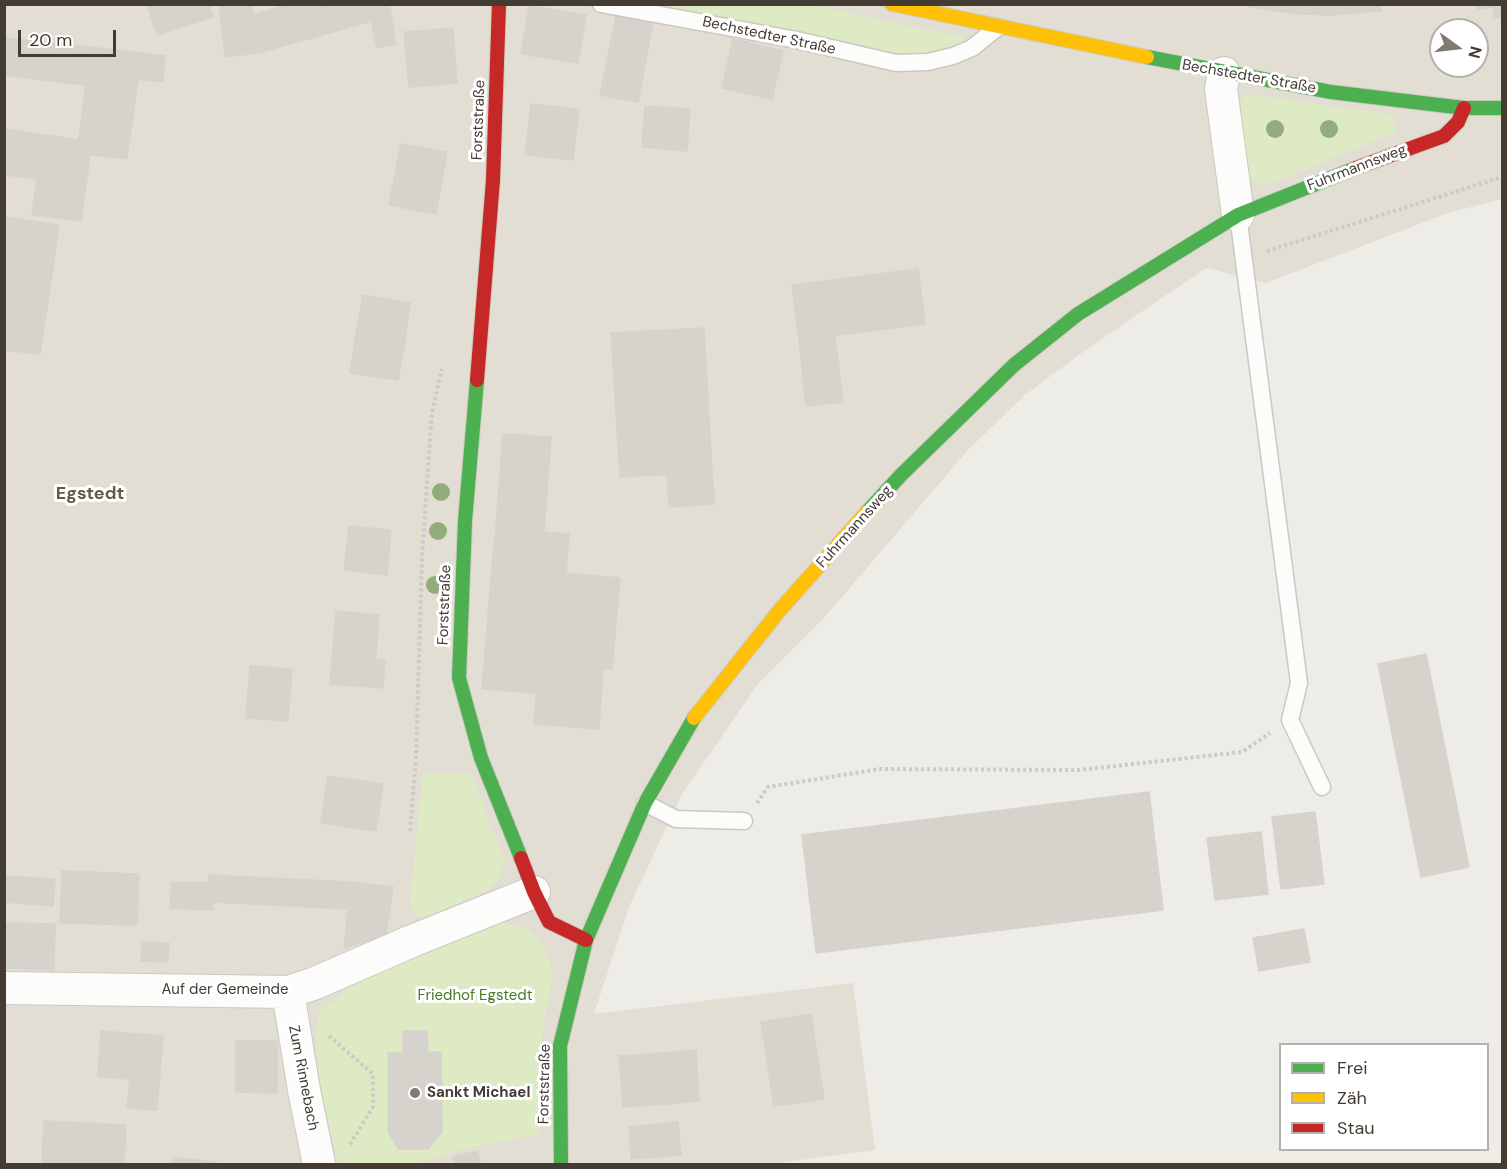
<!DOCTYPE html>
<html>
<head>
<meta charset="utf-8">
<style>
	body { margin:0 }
	#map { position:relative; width:1507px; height:1169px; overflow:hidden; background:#eeece6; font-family:"DM Sans",sans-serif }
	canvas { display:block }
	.frame { position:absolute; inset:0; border:6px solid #443c33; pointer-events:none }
	.legend { position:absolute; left:1279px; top:1043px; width:210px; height:108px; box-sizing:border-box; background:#fff; border:2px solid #b4b1ad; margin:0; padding:8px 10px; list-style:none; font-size:18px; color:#443c33 }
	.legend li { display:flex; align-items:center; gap:12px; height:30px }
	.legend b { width:30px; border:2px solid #b4b1ad }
	.north { position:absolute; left:1429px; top:18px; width:60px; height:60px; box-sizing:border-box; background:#fff; border:2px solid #b4b1ad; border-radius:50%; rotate:105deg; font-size:16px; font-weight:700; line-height:24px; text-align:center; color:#443c33 }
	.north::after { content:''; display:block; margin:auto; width:21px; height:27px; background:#807a72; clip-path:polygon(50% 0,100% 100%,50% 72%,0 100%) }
	.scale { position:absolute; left:18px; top:30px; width:98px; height:27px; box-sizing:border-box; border:3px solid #443c33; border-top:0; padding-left:8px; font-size:18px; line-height:21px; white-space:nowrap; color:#443c33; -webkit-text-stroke:4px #fff; paint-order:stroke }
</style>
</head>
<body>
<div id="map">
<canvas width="1507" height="1169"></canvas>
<div class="frame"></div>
<ul class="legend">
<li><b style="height:8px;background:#4caf50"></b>Frei</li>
<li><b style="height:8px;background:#ffc107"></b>Zäh</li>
<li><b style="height:8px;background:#c62828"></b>Stau</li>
</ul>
<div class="north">N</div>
<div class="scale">20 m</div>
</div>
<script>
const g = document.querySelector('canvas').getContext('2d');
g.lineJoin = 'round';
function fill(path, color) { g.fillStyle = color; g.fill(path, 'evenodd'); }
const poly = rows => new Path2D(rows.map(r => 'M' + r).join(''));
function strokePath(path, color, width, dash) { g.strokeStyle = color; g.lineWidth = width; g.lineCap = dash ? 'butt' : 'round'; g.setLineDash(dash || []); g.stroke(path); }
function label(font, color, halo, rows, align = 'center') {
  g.font = font + ' "DM Sans",sans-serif'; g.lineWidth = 6; g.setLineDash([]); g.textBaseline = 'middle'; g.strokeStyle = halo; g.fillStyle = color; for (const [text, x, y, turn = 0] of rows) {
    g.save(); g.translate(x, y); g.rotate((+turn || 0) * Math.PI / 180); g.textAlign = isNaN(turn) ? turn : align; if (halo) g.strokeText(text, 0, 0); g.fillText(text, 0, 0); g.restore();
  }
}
fill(poly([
	[5,5,1502,5,1502,199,1448,213,1266,283,1206,268,1087,349,1025,395,967,451,825,617,758,684,682,794,630,905,594,1014,853,983,875,1150,771,1164,5,1164],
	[1441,30,1477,30,1477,66,1441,66]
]), '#e3ded3');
fill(poly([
	[654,5,813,5,962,37,965,41,958,47,937,53,893,54],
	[1254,95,1389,114,1393,118,1396,129,1392,134,1267,185,1257,183,1250,177,1241,152,1240,102,1244,96],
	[423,773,471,774,505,862,497,882,488,890,431,915,421,917,416,915,412,909,410,901],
	[499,922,521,927,533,934,543,947,550,962,553,976,544,1021,539,1067,539,1134,465,1149,418,1164,338,1164,316,1065,316,1030,320,1010,360,981],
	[403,1031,427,1031,428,1052,441,1052,442,1132,428,1149,399,1149,388,1132,388,1054,403,1053]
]), '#ddeac4');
const building = poly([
	[147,4,209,4,213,17,157,35,147,4],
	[219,4,252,4,258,53,225,57,219,4],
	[290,4,325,4,333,32,293,43,283,6,290,4],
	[325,4,389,4,396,44,377,48,371,21,333,32,325,4],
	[1249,4,1301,4,1300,14,1249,7,1249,4],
	[1301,4,1329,4,1330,15,1300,14,1301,4],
	[1329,4,1380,4,1381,11,1330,15,1329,4],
	[1477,4,1502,4,1502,17,1494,18,1493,7,1478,9,1477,4],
	[283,6,293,43,258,53,254,15,283,6],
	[529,6,586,15,578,63,521,54,529,6],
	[616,15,653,22,638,102,600,95,616,15],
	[453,28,457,83,409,87,404,32,453,28],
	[4,38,64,44,60,82,4,75,4,38],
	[733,39,783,51,772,99,722,88,733,39],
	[64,44,90,47,86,85,60,82,64,44],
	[90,47,165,56,163,82,87,74,90,47],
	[87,74,138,79,127,159,77,153,87,74],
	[531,104,579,109,573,160,525,155,531,104],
	[645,106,690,109,687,151,642,147,645,106],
	[4,129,79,140,77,153,4,143,4,129],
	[4,143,19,145,14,176,4,175,4,143],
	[401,144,447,152,436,214,389,205,401,144],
	[19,145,41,148,37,179,14,176,19,145],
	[41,148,90,155,81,221,32,215,41,148],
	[4,217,12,218,6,268,4,266,4,217],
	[12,218,59,225,52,274,6,268,12,218],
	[6,268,52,274,40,354,4,350,4,281,6,268],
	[918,269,925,324,799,340,792,285,918,269],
	[363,295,410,303,405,342,356,334,363,295],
	[704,328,712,472,620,477,611,333,704,328],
	[356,334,405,342,398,380,350,373,356,334],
	[835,335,843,402,806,406,799,340,835,335],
	[503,434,551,437,544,532,496,528,503,434],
	[712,472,715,504,669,507,667,475,712,472],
	[349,526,391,530,387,575,344,570,349,526],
	[496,528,569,534,566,573,492,567,496,528],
	[492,567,620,578,612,669,539,664,537,693,482,689,492,567],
	[336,611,379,615,376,660,385,660,383,688,330,684,336,611],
	[1426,654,1469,867,1421,877,1378,664,1426,654],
	[539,664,603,669,599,729,534,724,539,664],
	[250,666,292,669,288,721,246,718,250,666],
	[328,776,383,784,376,831,321,823,328,776],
	[1149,792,1163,910,816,953,802,835,1149,792],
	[1315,812,1324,884,1281,889,1272,817,1315,812],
	[1261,832,1268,894,1215,900,1207,838,1261,832],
	[62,871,139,874,137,925,60,923,62,871],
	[209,875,351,882,393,887,386,935,344,948,348,909,213,902,213,910,170,908,172,882,209,883,209,875],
	[4,876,55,879,53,906,4,902,4,876],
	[4,923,55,924,54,970,4,968,4,923],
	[1304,929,1310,962,1259,971,1253,938,1304,929],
	[142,942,169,943,168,962,141,961,142,942],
	[811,1014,824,1099,774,1106,761,1022,811,1014],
	[101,1031,163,1036,157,1110,127,1108,130,1079,98,1077,101,1031],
	[403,1031,427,1031,428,1052,441,1052,442,1132,428,1149,399,1149,388,1132,388,1053,403,1053,403,1031],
	[236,1041,277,1041,277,1093,236,1092,236,1041],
	[696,1050,699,1101,668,1104,664,1053,696,1050],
	[664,1053,668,1104,623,1107,619,1056,664,1053],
	[44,1121,126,1125,124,1164,42,1164,44,1121],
	[678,1122,681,1155,631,1159,629,1127,678,1122],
	[477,1151,481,1164,455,1164,453,1157,477,1151],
	[174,1158,216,1162,216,1164,173,1164,174,1158]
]);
fill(building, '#d6d3cd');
strokePath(building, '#d6d2cc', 1.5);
const lane = poly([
	[601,4,797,40,896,63,928,62,953,56,972,48,998,27],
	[1238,215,1299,683,1290,720,1322,787],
	[645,803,676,819,744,821]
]);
const street = poly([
	[1224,73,1221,89,1238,215],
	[4,988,288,992,313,984,412,941,534,892],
	[288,992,304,1090,319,1164]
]);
const fast = poly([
	[1147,57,1331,92,1464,108,1502,108],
	[477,380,465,521,459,678,481,758,521,858],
	[867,512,901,475,1014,365,1078,314,1238,215,1356,168],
	[561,1164,560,1046,586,940,645,803,694,718]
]);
const slow = poly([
	[892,4,1147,57],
	[694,718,779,611,867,512]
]);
const jam = poly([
	[1356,168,1444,136,1458,122,1464,108],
	[477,380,493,180,499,4],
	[521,858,534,892,549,922,586,940]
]);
strokePath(lane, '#cbc8c2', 19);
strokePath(street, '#cbc8c2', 34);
strokePath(fast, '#cfcabe', 16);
strokePath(slow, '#cfcabe', 16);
strokePath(jam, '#cfcabe', 16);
strokePath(poly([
	[1267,251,1502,177],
	[757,803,768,787,880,769,1079,770,1242,752,1270,733],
	[410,831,416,757,422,557,432,412,442,369],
	[329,1036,373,1074,373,1107,349,1146]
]), '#cdcac6', 4, [3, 3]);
strokePath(lane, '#fcfcfb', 16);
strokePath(street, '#fcfcfb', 32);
strokePath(fast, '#4caf50', 14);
strokePath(slow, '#ffc107', 14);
strokePath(jam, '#c62828', 14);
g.fillStyle = '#92ac7b';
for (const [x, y] of [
	[1275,129],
	[1329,129],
	[441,492],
	[438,531],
	[435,585]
]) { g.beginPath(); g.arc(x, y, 9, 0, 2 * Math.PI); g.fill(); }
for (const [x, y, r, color] of [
	[415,1093,6,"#807a72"]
]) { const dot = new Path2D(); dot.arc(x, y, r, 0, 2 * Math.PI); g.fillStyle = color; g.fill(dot); strokePath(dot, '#fff', 2); }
label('15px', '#443c33', '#fff', [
	["Bechstedter Straße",769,36,12],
	["Bechstedter Straße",1249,77,10],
	["Forststraße",479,120,-88],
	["Fuhrmannsweg",1357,168,-21],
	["Fuhrmannsweg",855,527,-48],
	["Forststraße",445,605,-88],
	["Auf der Gemeinde",225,990],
	["Zum Rinnebach",303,1078,79],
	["Forststraße",545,1084,-89]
]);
label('15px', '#477824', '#fff', [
	["Friedhof Egstedt",475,996]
]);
label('bold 15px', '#443c33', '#fff', [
	["Sankt Michael",427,1093]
], 'left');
label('bold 18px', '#675a49', '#fff', [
	["Egstedt",90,494]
]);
</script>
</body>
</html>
